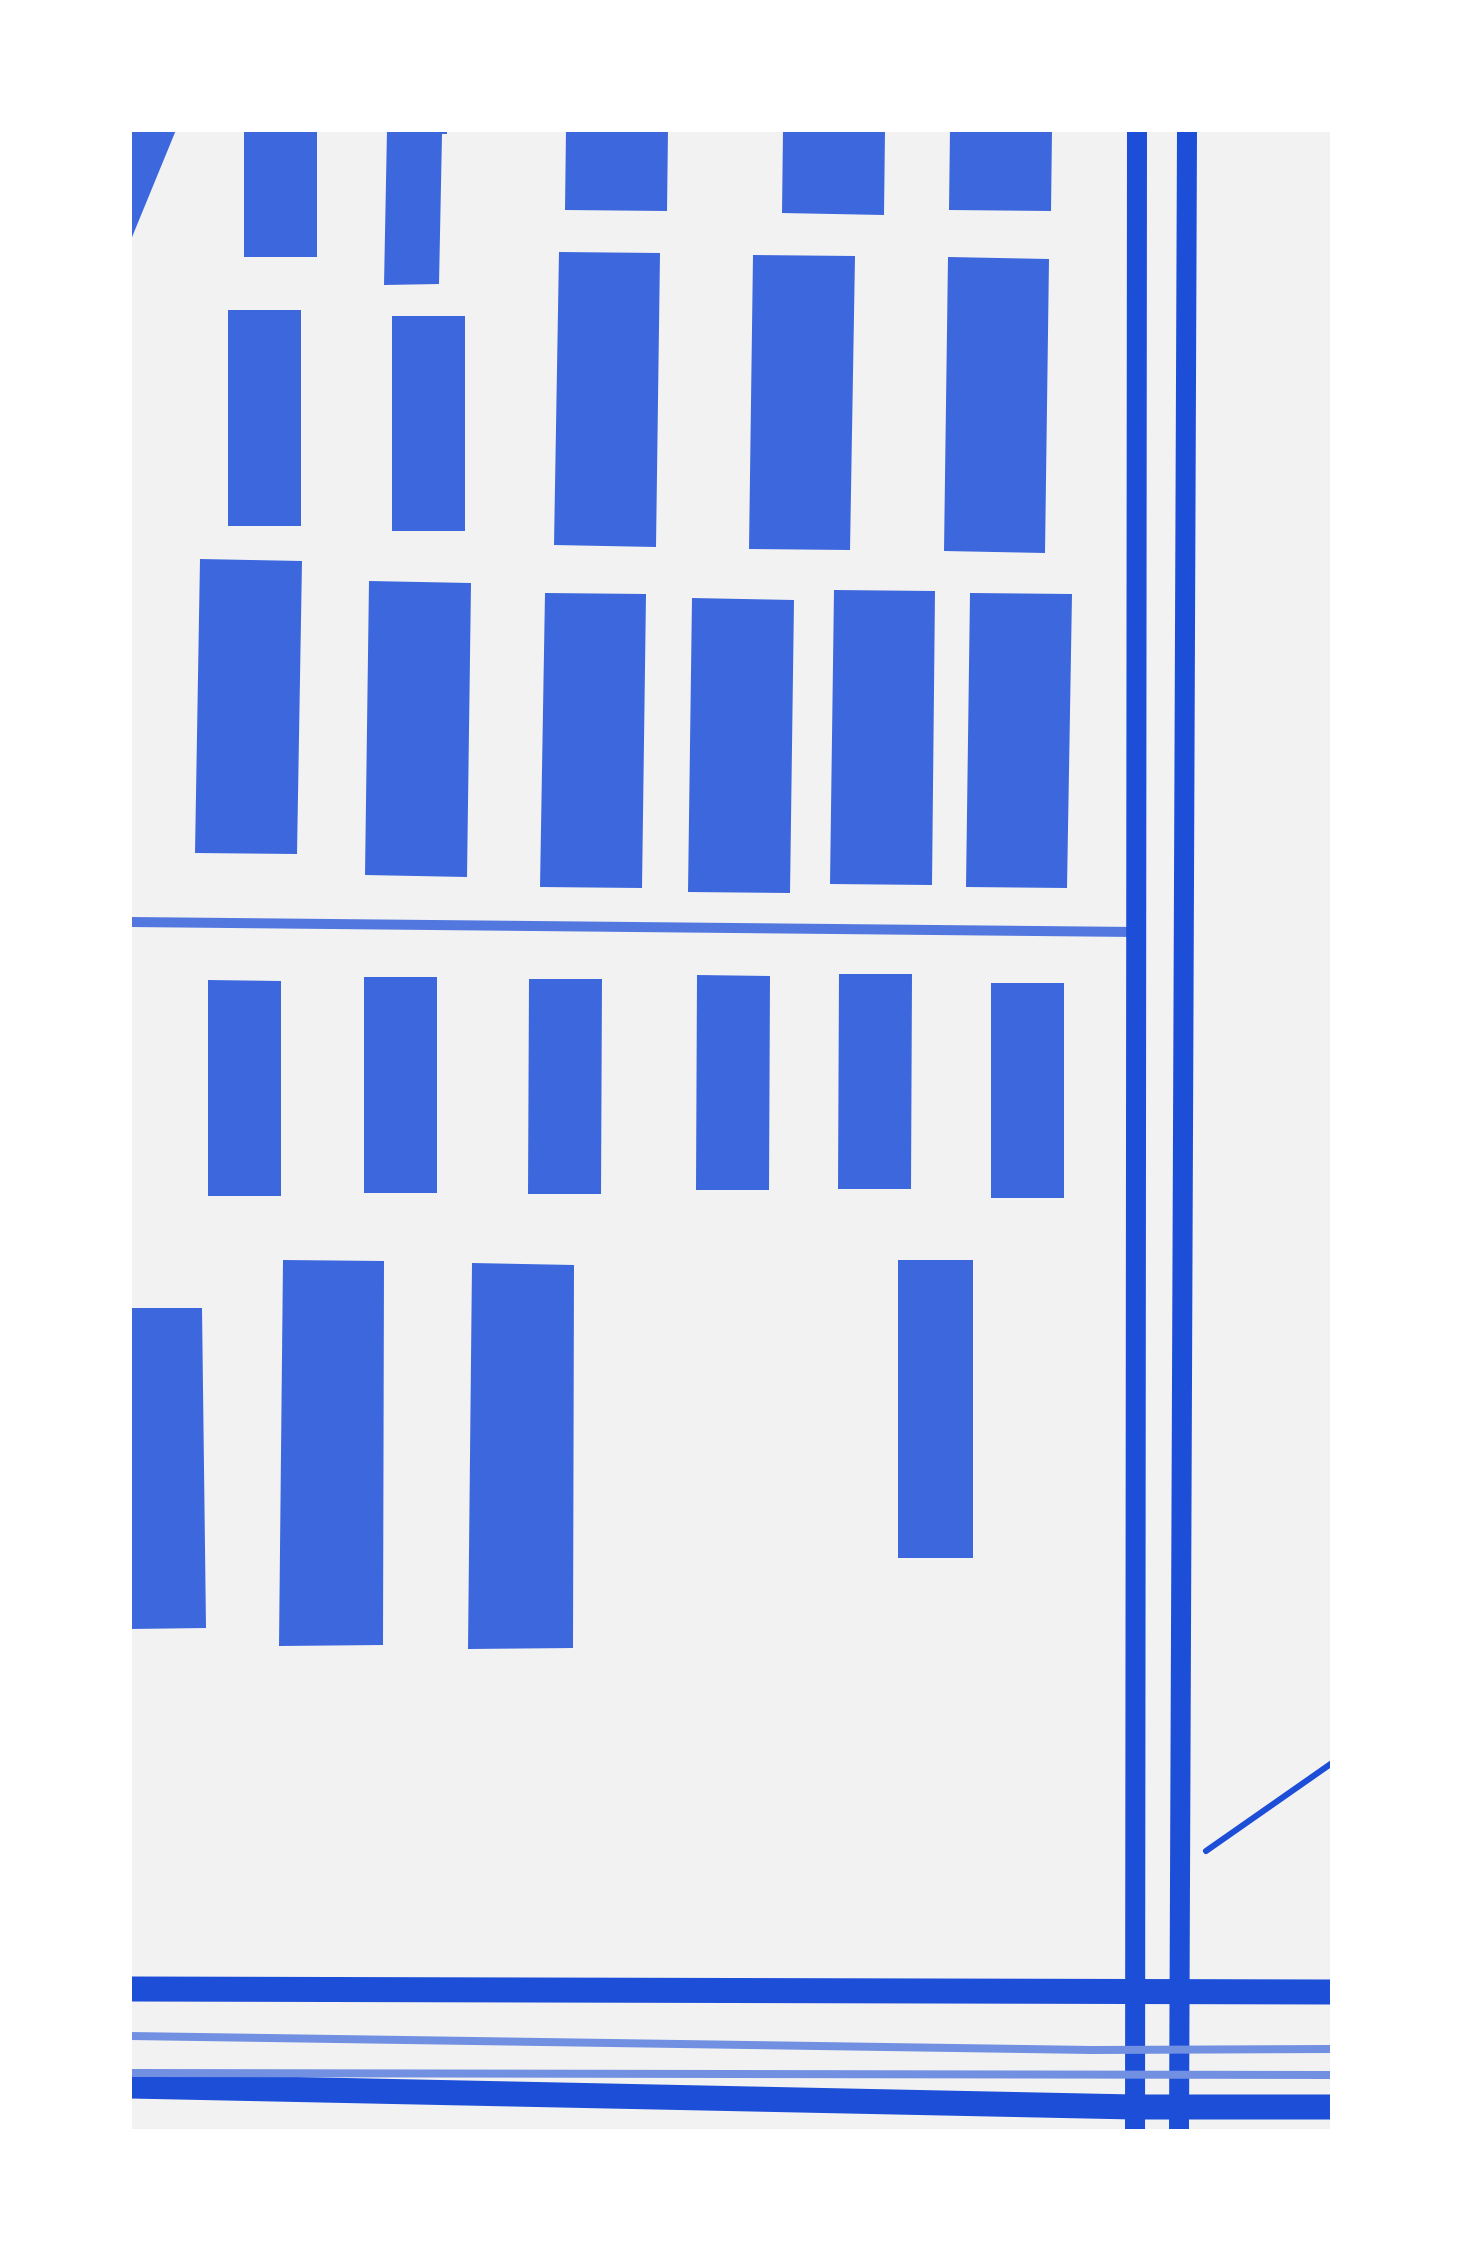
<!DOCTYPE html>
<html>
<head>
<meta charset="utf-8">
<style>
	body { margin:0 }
	#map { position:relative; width:1462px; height:2261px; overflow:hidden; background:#f2f2f2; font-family:"PT Sans",sans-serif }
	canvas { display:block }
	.frame { position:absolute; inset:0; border:132px solid #fff; pointer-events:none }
</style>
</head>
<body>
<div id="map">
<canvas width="1462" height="2261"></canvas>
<div class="frame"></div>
</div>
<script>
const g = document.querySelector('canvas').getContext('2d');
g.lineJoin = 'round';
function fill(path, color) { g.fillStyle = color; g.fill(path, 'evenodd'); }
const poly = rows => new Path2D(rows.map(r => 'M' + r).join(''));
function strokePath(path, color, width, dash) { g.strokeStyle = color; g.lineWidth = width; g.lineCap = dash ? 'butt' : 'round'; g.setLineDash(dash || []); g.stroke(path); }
fill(poly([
	[130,130,176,130,130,242],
	[244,130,317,130,317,257,244,257],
	[387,130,447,130,447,134,442,134,439,284,384,285],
	[566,130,668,130,667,211,565,210],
	[783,130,885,130,884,215,782,213],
	[950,130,1052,130,1051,211,949,210],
	[559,252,660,253,656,547,554,545],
	[753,255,855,256,850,550,749,549],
	[948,257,1049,259,1045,553,944,551],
	[228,310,301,310,301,526,228,526],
	[392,316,465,316,465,531,392,531],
	[200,559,302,561,297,854,195,853],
	[369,581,471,583,467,877,365,875],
	[834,590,935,591,932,885,830,884],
	[545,593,646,594,642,888,540,887],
	[970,593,1072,594,1067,888,966,887],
	[692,598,794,600,790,893,688,892],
	[839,974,912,974,911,1189,838,1189],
	[697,975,770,976,769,1190,696,1190],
	[364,977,437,977,437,1193,364,1193],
	[529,979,602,979,601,1194,528,1194],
	[208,980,281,981,281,1196,208,1196],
	[991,983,1064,983,1064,1198,991,1198],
	[283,1260,384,1261,383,1645,279,1646],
	[898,1260,973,1260,973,1558,898,1558],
	[472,1263,574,1265,573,1648,468,1649],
	[130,1308,202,1308,206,1628,130,1629]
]), '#3d67dc');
strokePath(poly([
	[1206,1851,1332,1763]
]), '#1d4ed8', 6);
strokePath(poly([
	[130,922,1136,932]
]), '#5277de', 10);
strokePath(poly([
	[1135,2131,1137,130],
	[1179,2131,1187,130]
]), '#1d4ed8', 20);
strokePath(poly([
	[130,1989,1332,1992],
	[130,2086,1134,2107,1332,2107]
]), '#1d4ed8', 25);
strokePath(poly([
	[130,2036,1092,2050,1332,2049],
	[130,2073,1332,2075]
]), '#7290e2', 8);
</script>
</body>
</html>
